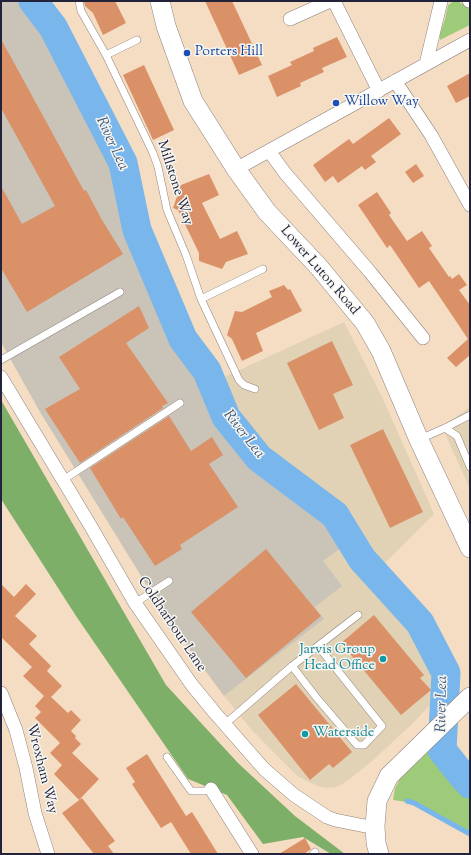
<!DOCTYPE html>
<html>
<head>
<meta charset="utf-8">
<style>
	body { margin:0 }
	#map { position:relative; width:471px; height:855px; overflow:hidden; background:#f4ddc2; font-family:"Sorts Mill Goudy",serif }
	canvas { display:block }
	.frame { position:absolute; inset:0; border:2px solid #22223b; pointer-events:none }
</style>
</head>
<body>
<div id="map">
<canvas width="471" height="855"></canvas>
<div class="frame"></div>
</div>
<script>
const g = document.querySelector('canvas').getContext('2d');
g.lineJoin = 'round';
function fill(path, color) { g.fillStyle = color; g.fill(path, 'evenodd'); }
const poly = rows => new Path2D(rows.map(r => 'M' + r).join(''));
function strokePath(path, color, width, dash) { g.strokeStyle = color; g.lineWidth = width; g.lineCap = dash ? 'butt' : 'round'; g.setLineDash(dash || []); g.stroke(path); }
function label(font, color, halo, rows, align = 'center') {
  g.font = font + ' "Sorts Mill Goudy",serif'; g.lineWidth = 3; g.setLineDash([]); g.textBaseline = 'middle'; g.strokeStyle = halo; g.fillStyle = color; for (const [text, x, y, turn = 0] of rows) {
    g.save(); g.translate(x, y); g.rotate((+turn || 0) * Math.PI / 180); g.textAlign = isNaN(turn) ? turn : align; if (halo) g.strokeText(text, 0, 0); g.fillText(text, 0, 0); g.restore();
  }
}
fill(poly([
	[344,322,383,399,434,514,385,563,359,534,334,500,277,461,248,431,220,379],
	[470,407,470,489,442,427],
	[348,543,374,581,407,619,427,654,435,673,437,689,433,702,411,725,372,761,346,782,336,787,325,788,315,785,297,776,251,729,224,696,324,619,315,607,323,561]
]), '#e1d2b5');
fill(poly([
	[1,1,24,1,37,17,116,166,129,234,175,342,197,365,219,420,256,465,275,483,348,543,323,561,342,586,315,607,324,619,224,696,192,653,154,597,40,412,1,342]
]), '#c9c3b8');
fill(poly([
	[454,1,458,1,470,9,470,25,440,40,440,34,445,19,448,5],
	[433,746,441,762,454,772,470,792,470,834,414,803,393,800,395,788,400,779]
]), '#9ecb79');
fill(poly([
	[1,400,166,685,238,763,295,816,345,854,331,854,303,837,263,844,227,795,188,779,76,616,1,499]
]), '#7eaf69');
strokePath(poly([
	[407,801,414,803,470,834]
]), '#79b6ec', 5);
strokePath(poly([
	[33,1,53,27,123,163,137,230,183,339,207,371,226,417,259,458,335,515,362,559,420,623,446,673,442,750,461,774,470,784]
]), '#79b6ec', 29);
fill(poly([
	[84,1,115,1,126,23,103,35,93,13,85,6],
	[205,1,232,1,262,65,239,75],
	[337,37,347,57,322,68,324,72,300,83,301,86,277,97,268,76,292,65,290,62,314,51,313,48],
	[1,39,84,191,86,190,102,220,123,254,27,312,1,268,1,186,22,224,55,206,1,108],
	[144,65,174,130,153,140,123,75],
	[470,73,470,96,456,103,447,86],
	[389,118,401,134,371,156,376,162,365,170,362,166,338,183,333,176,325,182,313,165,349,139,353,144],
	[416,164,424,176,413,183,405,172],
	[209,174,219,195,202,203,220,239,237,231,248,254,226,262,222,269,199,261,199,253,178,210,173,208,181,185],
	[377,192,391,213,389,215,407,241,422,231,432,246,429,248,449,277,450,276,452,279,459,274,467,285,459,290,470,305,470,355,456,367,447,358,468,339,429,281,419,288,390,245,387,248,358,205],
	[284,285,288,290,290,289,302,311,256,333,263,351,242,361,232,339,227,335,235,311,242,312,272,297,269,291],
	[139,306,149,328,126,343,168,403,162,406,163,408,80,463,45,409,80,389,59,357],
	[332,341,353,385,333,394,344,418,319,430,287,363],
	[169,416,191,451,212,437,223,455,209,464,238,507,180,545,182,549,155,566,123,517,121,519,90,468],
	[383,429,423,512,390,528,350,445],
	[266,549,321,616,246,678,191,612],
	[1,584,14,597,26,584,36,594,15,616,37,636,29,644,51,666,47,671,62,686,51,697,68,713,71,710,81,720,71,731,76,736,75,738,81,744,72,753,99,779,79,800,54,774,62,765,50,753,60,743,35,718,41,712,35,706,44,696,23,676,32,667,1,637],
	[374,615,424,675,420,678,431,690,401,715,341,643],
	[296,684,352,752,333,768,329,764,310,780,258,715],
	[147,754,186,816,192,812,218,854,191,854,171,822,161,828,132,784,135,782,126,768],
	[82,798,115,841,108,846,114,854,94,854,62,813],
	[305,838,311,849,304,854,279,854]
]), '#da9168');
const service = poly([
	[79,1,81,11,106,55,153,153,158,167,167,210,186,255,201,299,239,380,244,385,255,389],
	[106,55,137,40],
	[201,299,263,269],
	[1,360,120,292],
	[445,428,457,436,470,467],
	[420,439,445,428,470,415],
	[63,480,180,403],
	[135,603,169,581],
	[292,666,316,697,357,745,364,745,382,726,318,646],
	[225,724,292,666,358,615],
	[167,757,191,791,205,791,211,789],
	[313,854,315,852]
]);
const minor = poly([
	[334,1,379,91],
	[469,1,470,1],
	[290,19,330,1],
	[426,64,441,1],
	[395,81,431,135,470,205],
	[269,151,285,173,370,272,423,338],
	[236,169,470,40],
	[1,377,90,525,135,603,192,685,215,713,264,769,294,795,327,817,335,820,365,826,375,826],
	[1,693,16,730,26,768,35,813,48,854],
	[211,789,252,854]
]);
const secondary = poly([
	[160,1,166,26,193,101,236,169,267,212,318,266,365,323,381,351,419,440,470,548],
	[379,854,376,843,375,826,377,801,389,776,470,697]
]);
strokePath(service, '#8b807e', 8);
strokePath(minor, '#8b807e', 14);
strokePath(secondary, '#8b807e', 20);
strokePath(service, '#fff', 7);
strokePath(minor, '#fff', 13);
strokePath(secondary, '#fff', 19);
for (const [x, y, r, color] of [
	[187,53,4,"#1a4fb4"],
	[336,103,4,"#1a4fb4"],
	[383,659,4,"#0f9aa8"],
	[305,734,4,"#0f9aa8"]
]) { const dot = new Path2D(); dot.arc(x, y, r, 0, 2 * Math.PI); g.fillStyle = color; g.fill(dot); strokePath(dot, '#f6f6f2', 1.5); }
label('14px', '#164399', '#f6f6f2', [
	["Porters Hill",195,53],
	["Willow Way",344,103]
], 'left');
label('14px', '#22223b', '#f6f6f2', [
	["Millstone Way",174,183,72],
	["Lower Luton Road",319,271,49],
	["Coldharbour Lane",171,625,56],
	["Wroxham Way",41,769,76]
]);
label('14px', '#0d838f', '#f6f6f2', [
	["Jarvis Group",375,651],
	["Head Office",375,667],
	["Waterside",313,734,"left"]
], 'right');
label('italic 15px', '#405679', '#f6f6f2', [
	["River Lea",111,144,65],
	["River Lea",243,435,52],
	["River Lea",443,704,-89]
]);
</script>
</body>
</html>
